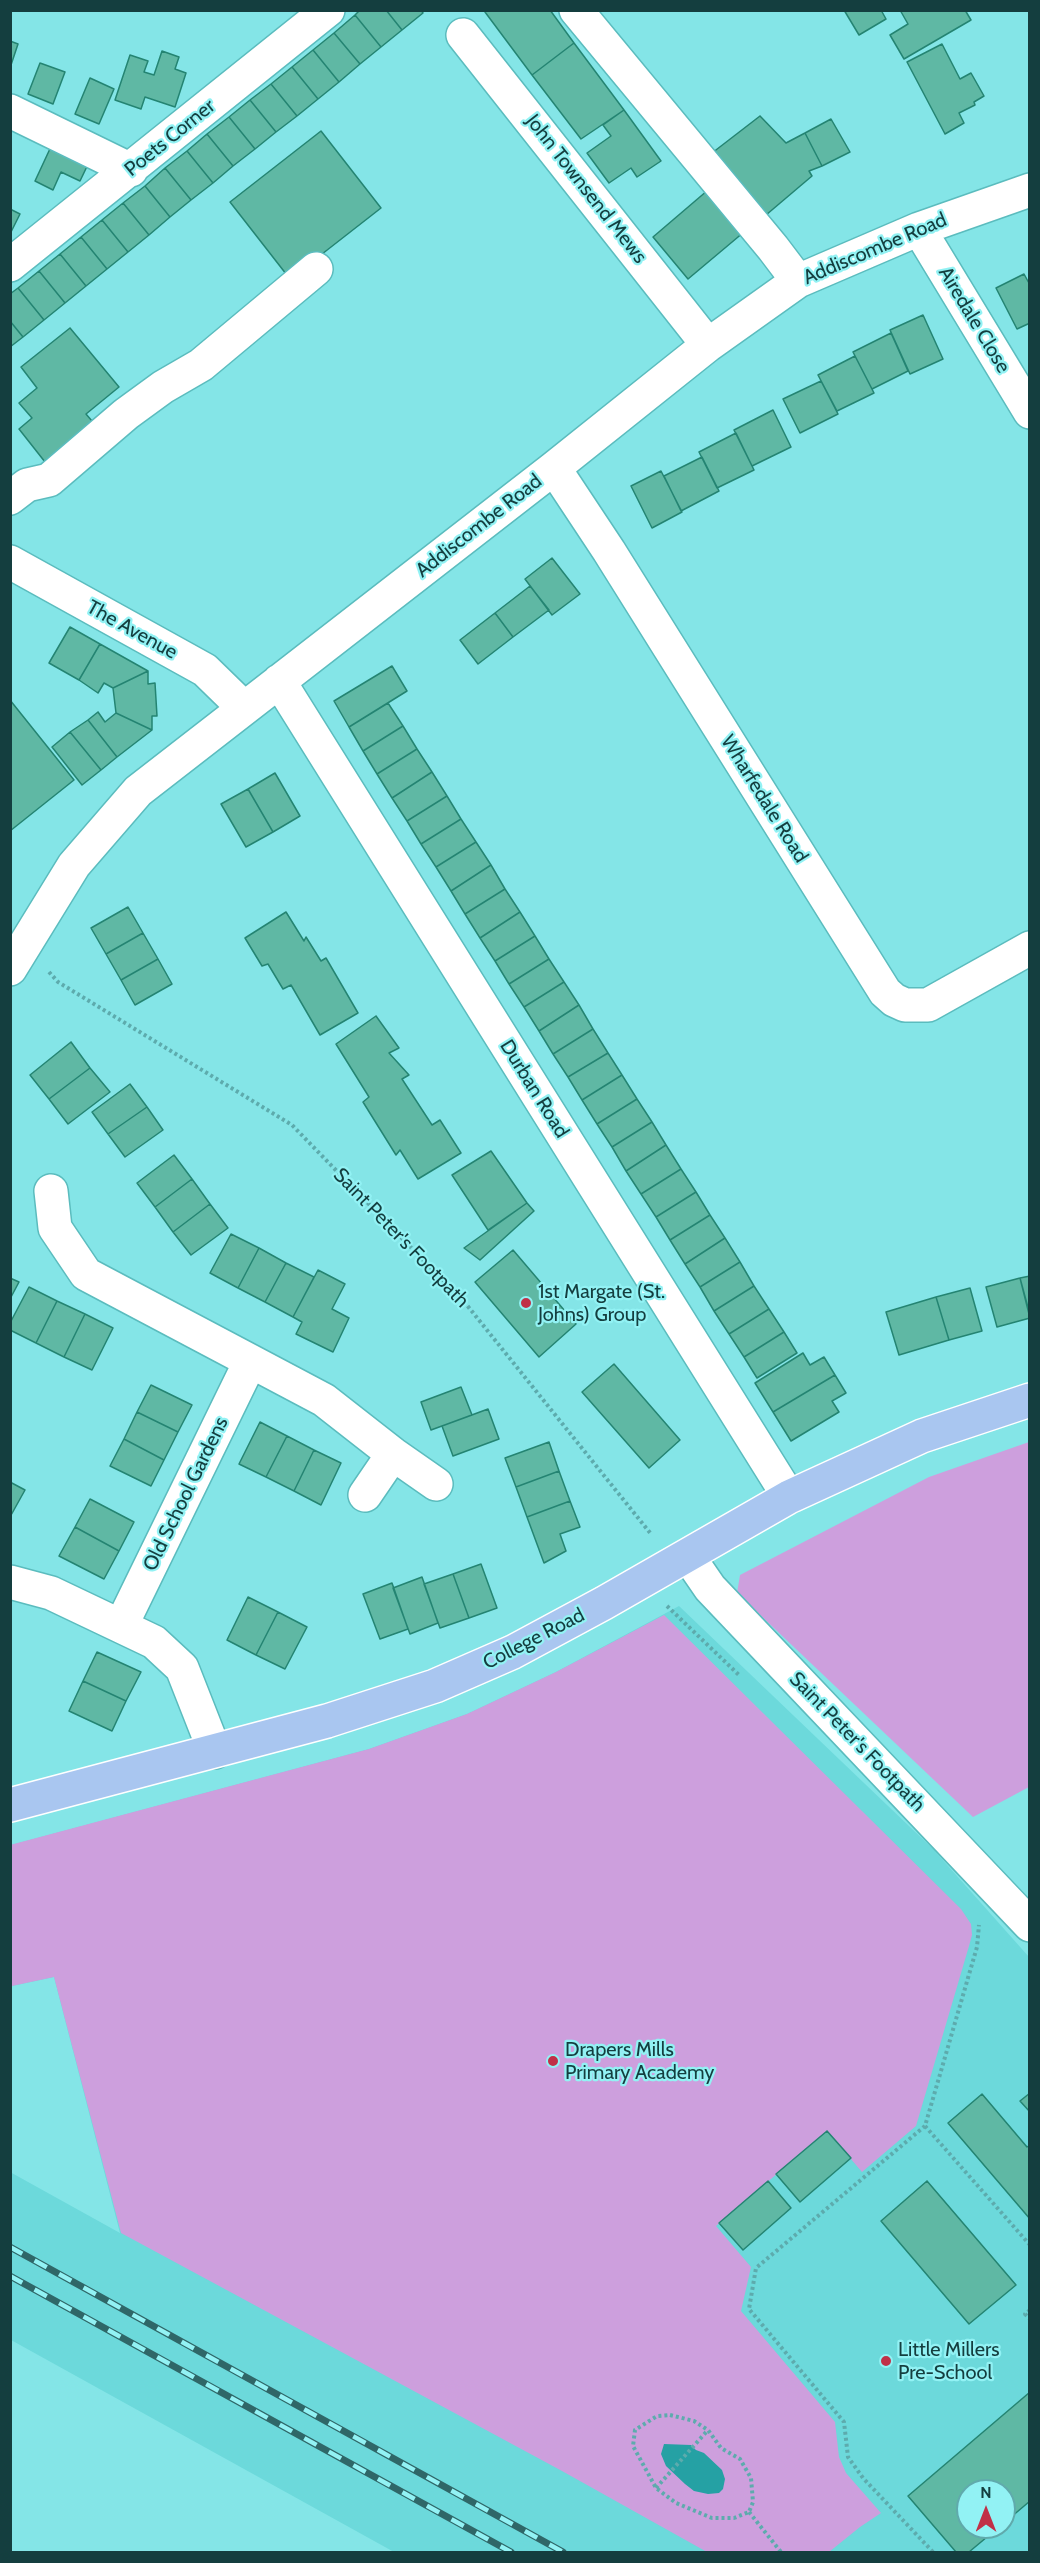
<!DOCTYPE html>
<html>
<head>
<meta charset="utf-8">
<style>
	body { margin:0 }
	#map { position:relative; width:1040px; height:2563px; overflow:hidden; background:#84e5e7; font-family:Cabin,sans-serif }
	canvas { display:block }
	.frame { position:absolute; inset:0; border:12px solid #143e3f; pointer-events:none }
	.north { position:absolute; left:956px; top:2479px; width:60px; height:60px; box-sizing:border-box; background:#92f2f4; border:2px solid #60aaac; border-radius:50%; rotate:0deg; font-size:16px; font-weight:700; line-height:24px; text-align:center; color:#143e3f }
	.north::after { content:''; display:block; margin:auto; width:21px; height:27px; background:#c03047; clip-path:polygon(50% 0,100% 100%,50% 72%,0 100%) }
</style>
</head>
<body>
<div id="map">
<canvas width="1040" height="2563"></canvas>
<div class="frame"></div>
<div class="north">N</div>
</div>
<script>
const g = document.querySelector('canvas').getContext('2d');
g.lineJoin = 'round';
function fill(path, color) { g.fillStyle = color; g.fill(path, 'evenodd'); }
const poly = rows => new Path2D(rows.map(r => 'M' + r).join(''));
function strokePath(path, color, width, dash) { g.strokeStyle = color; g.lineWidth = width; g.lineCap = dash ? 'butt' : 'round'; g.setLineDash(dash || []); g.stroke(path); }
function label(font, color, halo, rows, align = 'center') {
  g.font = font + ' Cabin,sans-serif'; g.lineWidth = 4.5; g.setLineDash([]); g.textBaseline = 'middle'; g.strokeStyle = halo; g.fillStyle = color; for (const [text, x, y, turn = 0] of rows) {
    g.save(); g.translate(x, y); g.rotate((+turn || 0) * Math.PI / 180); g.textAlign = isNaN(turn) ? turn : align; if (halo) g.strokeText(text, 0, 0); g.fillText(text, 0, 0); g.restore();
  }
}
fill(poly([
	[679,1606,933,1849,1029,1957,1029,2552,394,2552,11,2340,10,2172,120,2233,54,1977,12,1986,11,1845,369,1749,467,1714,556,1672],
	[968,2491,1004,2491,1004,2527,968,2527]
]), '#6cd9db');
fill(poly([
	[1029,1442,1029,1787,973,1817,737,1593,740,1575,929,1477],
	[664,1615,961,1909,971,1924,972,1935,969,1946,916,2126,862,2172,827,2131,716,2226,751,2267,741,2311,835,2422,839,2457,846,2473,881,2513,860,2527,829,2552,707,2552,562,2471,121,2233,54,1977,12,1986,10,1980,10,1845,369,1749,467,1714,556,1672]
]), '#cd9fdd');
fill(poly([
	[664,2444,691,2445,696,2450,704,2453,722,2470,725,2479,723,2489,719,2493,708,2494,694,2491,685,2484,666,2466,661,2454]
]), '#25a1a4');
const building = poly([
	[360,10,386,10,402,30,381,47,355,15,360,10],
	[386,10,421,10,423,13,402,30,386,10],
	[487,10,550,10,574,43,532,75,485,12,487,10],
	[844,10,881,10,886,19,859,35,844,10],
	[900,10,965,10,971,20,904,59,890,35,908,24,900,10],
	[355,15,381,47,360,64,334,33,355,15],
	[334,33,360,64,339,82,313,50,334,33],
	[10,41,18,44,10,68,10,41],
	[574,43,624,110,581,139,532,75,574,43],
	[942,44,960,79,971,73,984,96,974,102,975,105,959,113,964,123,945,134,907,62,942,44],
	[313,50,339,82,318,99,292,67,313,50],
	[162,51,179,57,175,69,186,73,175,107,145,97,141,109,115,100,130,55,148,61,144,72,154,75,162,51],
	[40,63,65,72,53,104,28,94,40,63],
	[292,67,318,99,297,116,271,84,292,67],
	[90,78,114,89,99,124,75,114,90,78],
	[271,84,297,116,276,132,250,100,271,84],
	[250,100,276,132,255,149,229,117,250,100],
	[624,110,661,161,637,177,631,168,609,183,587,153,611,136,603,125,624,110],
	[760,116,786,143,805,133,822,166,809,171,812,176,766,215,712,153,760,116],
	[229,117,255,149,233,166,207,134,229,117],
	[831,119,850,152,822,166,805,133,831,119],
	[321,131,381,208,290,279,230,202,321,131],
	[207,134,233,166,213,183,187,151,207,134],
	[55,138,92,156,80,181,61,172,53,190,35,181,55,138],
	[187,151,213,183,191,200,165,168,187,151],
	[165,168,191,200,170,217,145,186,165,168],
	[145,186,170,217,149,235,123,203,145,186],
	[708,190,744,232,688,279,653,237,708,190],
	[123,203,149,235,128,252,102,220,123,203],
	[10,209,20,214,10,234,10,209],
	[102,220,128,252,107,269,81,237,102,220],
	[81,237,107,269,86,286,60,254,81,237],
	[60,254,86,286,65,303,39,271,60,254],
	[39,271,65,303,44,320,18,288,39,271],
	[1024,274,1030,285,1030,323,1017,329,996,288,1024,274],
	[18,288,44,320,23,337,10,321,10,294,18,288],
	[923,315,943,359,910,374,890,330,923,315],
	[10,321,23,337,10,347,10,321],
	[70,328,119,387,86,414,98,428,49,467,19,429,32,418,19,403,37,388,21,367,70,328],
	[891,333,908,371,872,389,853,352,891,333],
	[855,356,874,393,837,411,818,375,855,356],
	[821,381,838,414,800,433,783,399,821,381],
	[773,410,791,447,752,466,734,430,773,410],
	[736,433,754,470,717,488,699,452,736,433],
	[702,457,719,491,681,511,664,476,702,457],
	[661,471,682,512,652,528,631,486,661,471],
	[552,558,580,594,552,615,525,579,552,558],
	[530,586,549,610,513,637,495,613,530,586],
	[495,613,513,637,478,664,460,640,495,613],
	[70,627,100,644,79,680,49,663,70,627],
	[100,644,148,671,113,688,104,683,98,693,79,680,100,644],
	[392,666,407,691,349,727,334,701,392,666],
	[148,671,148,684,155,683,157,716,152,716,152,730,116,713,113,688,148,671],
	[10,700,74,780,10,831,10,700],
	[388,703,403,726,363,751,349,727,388,703],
	[98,712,105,722,116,713,152,730,117,757,88,720,98,712],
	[88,720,117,757,101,770,70,732,88,720],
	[403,726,417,749,377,774,363,751,403,726],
	[70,732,101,770,82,785,52,747,70,732],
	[417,749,432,772,392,798,377,774,417,749],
	[432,772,447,796,407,821,392,798,432,772],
	[275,773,300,816,273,832,248,789,275,773],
	[248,789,273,832,246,847,221,804,248,789],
	[447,796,461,819,421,844,407,821,447,796],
	[461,819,476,842,436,867,421,844,461,819],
	[476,842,491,865,451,891,436,867,476,842],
	[491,865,505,889,465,914,451,891,491,865],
	[505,889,520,912,480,938,465,914,505,889],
	[128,907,143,933,106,954,91,928,128,907],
	[286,912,304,941,306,937,321,961,326,958,358,1013,320,1035,291,985,283,989,268,964,262,966,245,938,286,912],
	[520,912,535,936,495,961,480,938,520,912],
	[143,933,158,959,121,980,106,954,143,933],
	[535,936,549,959,509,984,495,961,535,936],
	[158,959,172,984,135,1005,121,980,158,959],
	[549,959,564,982,524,1007,509,984,549,959],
	[564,982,579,1005,539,1031,524,1007,564,982],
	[579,1005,593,1029,553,1054,539,1031,579,1005],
	[376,1016,399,1048,389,1053,409,1075,402,1079,432,1125,440,1120,461,1153,418,1179,400,1150,396,1155,363,1102,369,1097,336,1044,376,1016],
	[593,1029,608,1053,568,1077,553,1054,593,1029],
	[71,1042,90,1068,49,1099,30,1075,71,1042],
	[608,1053,622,1075,582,1100,568,1077,608,1053],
	[90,1068,110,1092,68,1124,49,1099,90,1068],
	[622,1075,637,1099,597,1124,582,1100,622,1075],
	[130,1084,147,1107,108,1134,92,1112,130,1084],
	[637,1099,652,1122,612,1147,597,1124,637,1099],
	[147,1107,163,1130,125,1157,108,1134,147,1107],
	[652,1122,666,1145,626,1171,612,1147,652,1122],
	[666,1145,681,1169,641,1194,626,1171,666,1145],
	[491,1151,527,1203,488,1230,452,1175,491,1151],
	[174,1155,192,1179,155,1207,137,1183,174,1155],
	[681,1169,696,1192,656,1217,641,1194,681,1169],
	[192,1179,210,1204,173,1232,155,1207,192,1179],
	[696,1192,710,1215,670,1240,656,1217,696,1192],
	[527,1203,534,1211,480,1260,464,1248,527,1203],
	[210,1204,228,1228,191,1255,173,1232,210,1204],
	[710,1215,725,1238,685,1264,670,1240,710,1215],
	[231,1234,259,1248,238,1288,210,1273,231,1234],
	[725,1238,740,1262,700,1287,685,1264,725,1238],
	[259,1248,286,1263,265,1302,238,1288,259,1248],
	[513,1250,576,1324,539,1357,475,1282,513,1250],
	[740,1262,754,1286,714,1311,700,1287,740,1262],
	[286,1263,314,1277,293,1317,265,1302,286,1263],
	[318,1270,345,1284,332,1309,349,1318,333,1352,296,1334,302,1322,293,1317,318,1270],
	[1030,1276,1030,1315,1020,1278,1030,1276],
	[10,1278,19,1282,10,1299,10,1278],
	[1020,1278,1030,1318,997,1327,986,1287,1020,1278],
	[754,1286,769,1309,729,1334,714,1311,754,1286],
	[29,1287,57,1301,36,1343,10,1330,10,1323,29,1287],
	[970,1288,982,1331,949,1340,936,1297,970,1288],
	[936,1297,949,1340,899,1355,886,1312,936,1297],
	[57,1301,85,1314,64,1357,36,1343,57,1301],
	[769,1309,784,1332,744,1357,729,1334,769,1309],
	[85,1314,113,1328,92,1370,64,1357,85,1314],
	[784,1332,797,1353,757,1378,744,1357,784,1332],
	[803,1353,810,1365,824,1357,835,1375,773,1412,755,1383,803,1353],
	[614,1364,680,1440,649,1468,582,1392,614,1364],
	[835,1375,846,1393,832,1401,839,1412,791,1441,773,1412,835,1375],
	[151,1385,192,1405,178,1432,137,1412,151,1385],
	[461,1387,472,1415,431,1430,421,1402,461,1387],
	[488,1409,499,1439,453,1456,442,1426,488,1409],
	[137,1412,178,1432,164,1460,124,1439,137,1412],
	[260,1422,287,1436,266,1477,239,1464,260,1422],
	[287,1436,314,1450,294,1491,266,1477,287,1436],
	[124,1439,164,1460,151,1486,110,1466,124,1439],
	[549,1442,559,1471,516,1487,505,1458,549,1442],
	[314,1450,341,1463,321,1505,294,1491,314,1450],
	[559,1471,570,1501,527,1517,516,1487,559,1471],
	[10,1482,25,1490,10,1517,10,1482],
	[90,1499,134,1522,119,1551,75,1527,90,1499],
	[570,1501,580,1527,560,1534,566,1551,544,1563,527,1517,570,1501],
	[75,1527,119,1551,104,1579,59,1556,75,1527],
	[481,1564,497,1608,469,1618,453,1574,481,1564],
	[453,1574,469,1618,440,1628,424,1584,453,1574],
	[422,1577,438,1623,410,1634,393,1588,422,1577],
	[392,1583,408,1629,380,1639,363,1594,392,1583],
	[248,1597,278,1612,256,1655,227,1640,248,1597],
	[278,1612,307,1627,285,1669,256,1655,278,1612],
	[97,1652,141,1672,126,1701,83,1681,97,1652],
	[83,1681,126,1701,112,1731,69,1711,83,1681],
	[1030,2093,1030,2112,1020,2101,1030,2093],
	[982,2094,1027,2147,1030,2145,1030,2219,948,2123,982,2094],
	[827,2131,851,2158,800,2202,776,2174,827,2131],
	[768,2181,791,2208,743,2250,719,2223,768,2181],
	[927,2181,1016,2285,969,2324,881,2221,927,2181],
	[1030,2392,1030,2501,1004,2523,1004,2491,968,2491,968,2527,999,2527,969,2552,956,2552,908,2496,1030,2392]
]);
fill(building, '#5fb8a4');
strokePath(building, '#248472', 1.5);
const minor = poly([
	[576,10,773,248,798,281],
	[463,35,708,345],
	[10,111,131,170],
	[919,229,1030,412],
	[10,265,328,10],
	[554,468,609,551,885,992,894,1000,905,1005,928,1005,1030,948],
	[10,498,27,485,49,480,126,414,163,387,201,365,316,269],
	[10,562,205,670,244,708],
	[279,681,789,1497],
	[10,969,74,865,138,791,554,468,708,345,798,281,919,229,1030,190],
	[51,1191,55,1228,86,1274,324,1400,393,1454,436,1484],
	[365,1495,393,1454],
	[688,1556,710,1588,1030,1925],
	[10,1582,51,1593,154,1642,182,1668,215,1752],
	[121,1626,250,1362]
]);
const major = poly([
	[10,1805,327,1721,435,1686,513,1652,604,1603,789,1497,922,1436,1030,1400]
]);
strokePath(minor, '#5bbcbe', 36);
strokePath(major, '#fff', 36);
strokePath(poly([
	[49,972,58,982,292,1125,466,1304,651,1534],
	[667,1606,740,1676],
	[925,2126,1030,2245],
	[1030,2310,1025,2314,1030,2319],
	[670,2415,694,2421,708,2430,721,2448,740,2459,751,2478,753,2502,749,2512,734,2518,712,2518,676,2503,656,2488,633,2446,635,2430,657,2416,670,2415],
	[656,2488,708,2430],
	[749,2512,781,2552],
	[933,2552,863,2478,848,2457,844,2422,749,2309,756,2268,925,2126,977,1947,979,1925]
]), '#5dabad', 4, [3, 3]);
strokePath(minor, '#fff', 33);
strokePath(major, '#a9c6f0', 33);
const rail = poly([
	[10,2247,563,2552],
	[10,2276,511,2552]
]);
strokePath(rail, '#2f6768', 7);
strokePath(rail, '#92f2f4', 4.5, [14]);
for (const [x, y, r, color] of [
	[526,1303,6,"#c03047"],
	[553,2061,6,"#c03047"],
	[886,2361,6,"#c03047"]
]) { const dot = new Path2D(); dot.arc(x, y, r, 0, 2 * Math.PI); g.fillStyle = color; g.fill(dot); strokePath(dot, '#92f2f4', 2); }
label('20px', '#143e3f', '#92f2f4', [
	["Poets Corner",170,138,-39],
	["John Townsend Mews",586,189,52],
	["Addiscombe Road",875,249,-23],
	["Airedale Close",974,320,59],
	["Addiscombe Road",479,526,-38],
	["The Avenue",132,630,29],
	["Wharfedale Road",764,799,58],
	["Durban Road",534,1089,58],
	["Saint Peter's Footpath",401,1238,46],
	["Old School Gardens",186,1494,-64],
	["College Road",534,1639,-27],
	["Saint Peter's Footpath",857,1742,46]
]);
label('20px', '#143e3f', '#92f2f4', [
	["1st Margate (St.",538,1292],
	["Johns) Group",538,1315],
	["Drapers Mills",565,2050],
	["Primary Academy",565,2073],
	["Little Millers",898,2350],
	["Pre-School",898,2373]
], 'left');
</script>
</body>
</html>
